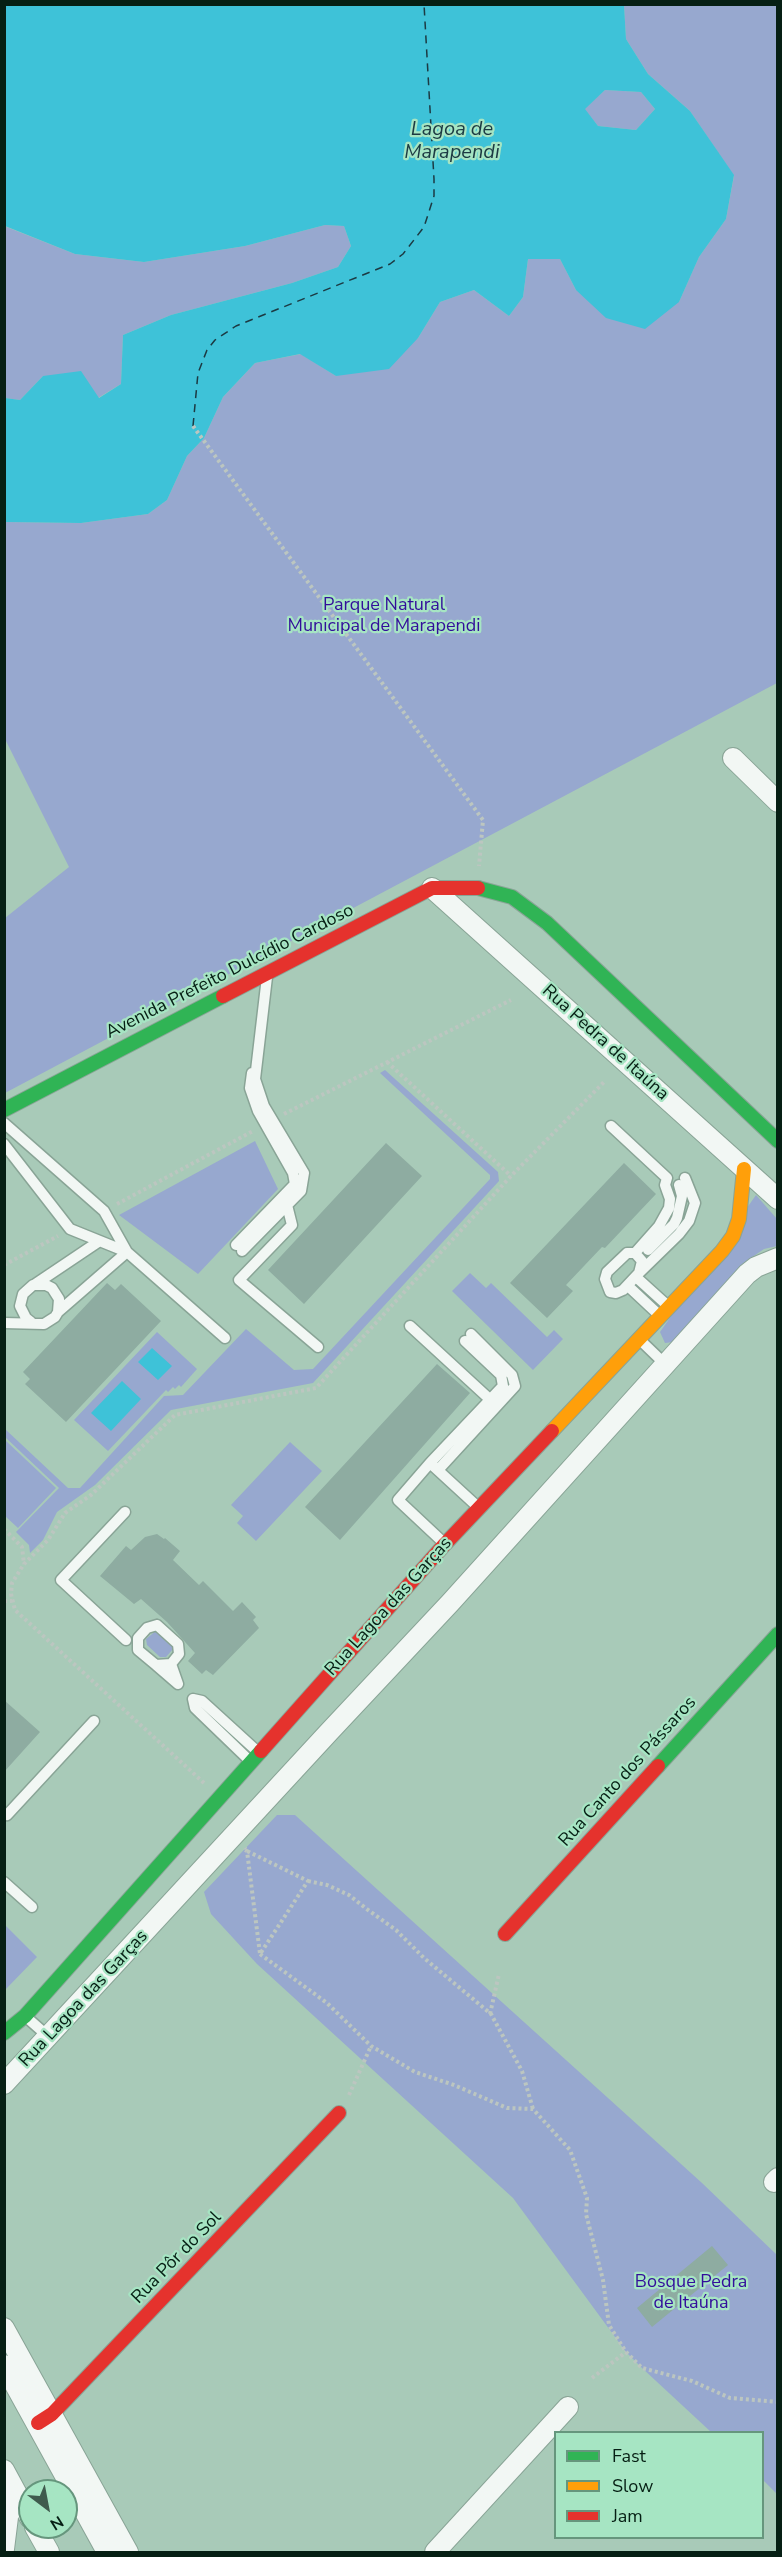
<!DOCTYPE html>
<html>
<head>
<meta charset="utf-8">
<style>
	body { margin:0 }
	#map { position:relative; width:782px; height:2557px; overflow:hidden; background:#a8cab8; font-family:"Nunito Sans",sans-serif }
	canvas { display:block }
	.frame { position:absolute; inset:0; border:6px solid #061f14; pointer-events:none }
	.legend { position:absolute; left:554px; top:2431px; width:210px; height:108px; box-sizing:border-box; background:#a6e5c3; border:2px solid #66967d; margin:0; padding:8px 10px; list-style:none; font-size:18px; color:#061f14 }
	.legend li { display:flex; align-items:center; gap:12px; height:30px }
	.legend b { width:30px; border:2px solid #66967d }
	.north { position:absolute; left:18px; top:2479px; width:60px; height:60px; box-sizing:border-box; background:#a6e5c3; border:2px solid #66967d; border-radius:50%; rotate:148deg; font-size:16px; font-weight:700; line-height:24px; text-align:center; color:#061f14 }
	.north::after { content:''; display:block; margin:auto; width:21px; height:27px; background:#3f5b4d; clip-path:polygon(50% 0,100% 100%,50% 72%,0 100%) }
</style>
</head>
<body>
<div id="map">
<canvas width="782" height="2557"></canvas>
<div class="frame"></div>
<ul class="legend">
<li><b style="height:8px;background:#30b455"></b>Fast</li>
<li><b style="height:8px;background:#ff9f0a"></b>Slow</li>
<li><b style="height:8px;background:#e5322d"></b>Jam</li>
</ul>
<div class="north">N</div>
</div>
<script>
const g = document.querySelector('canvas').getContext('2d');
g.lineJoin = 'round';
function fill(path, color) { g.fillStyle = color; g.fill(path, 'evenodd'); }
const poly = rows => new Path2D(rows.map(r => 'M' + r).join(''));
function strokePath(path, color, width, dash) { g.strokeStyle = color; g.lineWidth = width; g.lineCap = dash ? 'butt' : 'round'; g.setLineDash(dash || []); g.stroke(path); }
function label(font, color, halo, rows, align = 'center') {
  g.font = font + ' "Nunito Sans",sans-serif'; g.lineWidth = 4.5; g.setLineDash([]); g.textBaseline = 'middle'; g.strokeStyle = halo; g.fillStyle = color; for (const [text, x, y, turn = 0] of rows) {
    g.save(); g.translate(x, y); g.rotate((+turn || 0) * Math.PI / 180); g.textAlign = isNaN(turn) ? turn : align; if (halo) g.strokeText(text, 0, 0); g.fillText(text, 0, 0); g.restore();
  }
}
fill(poly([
	[624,5,777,5,777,683,5,1093,5,918,69,867,5,739,5,522,81,523,148,514,167,500,187,456,204,438,223,397,255,363,301,354,336,376,418,338,440,302,474,290,509,316,523,297,528,259,560,259,576,290,679,302,699,257,726,219,734,176,690,111,648,74,626,39],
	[605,90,641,92,655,109,636,130,598,126,584,109],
	[325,225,344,226,351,246,338,267,292,283,171,315,123,335,121,384,98,398,43,376,20,400,5,398,4,226,75,254,144,262,245,246],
	[385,1070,498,1172,499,1181,313,1383,171,1410,95,1485,57,1512,43,1540,30,1553,29,1545,16,1532,59,1488,5,1437,5,1429,68,1488,80,1488,164,1396,183,1395,246,1329,294,1370,313,1369,490,1179,490,1175,380,1073],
	[255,1141,278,1189,198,1274,119,1215],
	[756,1195,777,1219,777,1246,764,1249,745,1262,673,1342,665,1343,660,1332],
	[470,1273,486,1288,491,1283,547,1337,554,1330,563,1339,533,1370,452,1291],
	[157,1332,197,1369,181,1387,179,1385,175,1389,173,1387,168,1392,166,1390,108,1451,74,1420],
	[5,1440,56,1488,18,1528,5,1516],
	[290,1442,322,1471,256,1541,237,1523,243,1516,231,1505],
	[157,1630,172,1645,173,1649,166,1657,160,1657,147,1645,146,1639],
	[277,1815,295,1815,702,2183,777,2255,777,2494,763,2480,762,2432,711,2432,642,2368,626,2352,513,2198,257,1964,211,1914,204,1892],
	[5,1925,37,1957,5,1990]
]), '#97a8cf');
fill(poly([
	[5,4,624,5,626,39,648,74,690,111,734,175,726,219,699,257,679,302,645,329,606,318,576,290,560,259,528,259,523,297,509,316,474,290,440,302,418,338,389,369,336,376,300,354,255,363,223,397,204,438,187,456,167,500,148,514,81,523,5,522,5,398,20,400,43,376,81,371,99,398,121,384,123,335,171,315,292,283,338,267,351,246,344,226,325,225,245,246,144,262,75,254,5,226],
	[605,90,641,92,655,109,636,130,598,126,585,109],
	[152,1348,172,1366,158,1380,138,1362],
	[122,1381,141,1399,111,1431,91,1413]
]), '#3ec2d8');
strokePath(poly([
	[193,426,198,373,207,350,215,340,236,326,390,264,403,254,424,227,434,196,434,179,424,4]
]), '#1c3a43', 1.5, [8, 6]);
fill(poly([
	[386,1143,422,1176,304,1304,268,1270],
	[624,1163,656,1194,605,1248,602,1247,566,1285,573,1291,547,1318,510,1283],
	[107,1283,115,1290,121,1284,161,1321,66,1422,25,1384,30,1379,23,1372],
	[437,1364,470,1393,340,1540,305,1507],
	[157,1534,164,1539,165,1538,180,1551,173,1560,199,1585,203,1581,233,1611,242,1602,256,1617,253,1620,259,1628,213,1675,206,1670,202,1674,188,1661,195,1653,167,1622,141,1599,134,1604,100,1576,126,1546,131,1550,145,1537],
	[4,1700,40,1732,4,1772],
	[712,2246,728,2265,652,2327,637,2308]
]), '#8eaca1');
const lane = poly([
	[4,1123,104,1211,127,1252,225,1338],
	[611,1126,667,1178,665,1185,670,1199,669,1208,659,1226,635,1253],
	[4,1144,70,1229,127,1252],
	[286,1201,292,1225,239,1280,318,1347],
	[236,1245,295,1184,293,1173,258,1111,250,1088,252,1073],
	[648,1250,674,1224,677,1218,682,1196,679,1185],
	[242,1251,301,1191,304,1173,264,1106,255,1079,267,977],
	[627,1253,635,1253,642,1261,639,1273,623,1290,616,1293,610,1292,605,1279,607,1272,627,1253],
	[639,1273,679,1234,689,1221,695,1203,685,1178],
	[636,1277,668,1306],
	[34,1285,98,1242],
	[628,1286,659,1315],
	[58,1312,127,1252],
	[4,1323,44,1324,55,1317,58,1312,59,1299,52,1288,46,1285,33,1285,23,1294,20,1306,26,1318,31,1322],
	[410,1326,496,1405],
	[638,1338,666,1365],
	[430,1463,503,1386,501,1375,465,1341],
	[438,1470,515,1386,512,1375,471,1334],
	[125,1512,61,1580,126,1640],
	[445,1544,398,1500,430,1463,479,1508],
	[157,1625,178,1644,179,1654,171,1664,156,1665,138,1650,138,1638,147,1628,157,1625],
	[156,1665,178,1684,171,1664],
	[250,1761,195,1708,193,1699,202,1701,258,1752],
	[4,1813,7,1815,94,1721],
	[4,1882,32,1907],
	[25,2016,50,2038]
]);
const street = poly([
	[733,758,778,802],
	[432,888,778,1199],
	[4,2084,329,1732,450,1603,747,1274,756,1267,778,1258],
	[774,2182,778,2178],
	[4,2328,128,2552],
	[4,2365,107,2552],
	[4,2470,30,2518],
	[35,2527,49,2552],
	[4,2549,12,2485],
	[435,2552,568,2407]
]);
const fast = poly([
	[478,888,512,897,547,923,778,1141],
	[4,1110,223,996],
	[658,1766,778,1634],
	[4,2033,25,2016,261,1751]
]);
const slow = poly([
	[552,1431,722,1251,733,1236,739,1219,744,1169]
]);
const jam = poly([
	[223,996,432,888,478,888],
	[261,1751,445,1544,552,1431],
	[505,1934,658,1766],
	[38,2423,52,2414,339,2113]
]);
strokePath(lane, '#89a496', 13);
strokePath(street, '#89a496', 22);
strokePath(fast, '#89a496', 16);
strokePath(slow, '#89a496', 16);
strokePath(jam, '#89a496', 16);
strokePath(poly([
	[193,426,483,820,479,866],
	[387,1062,511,1176],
	[284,1114,511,1000],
	[117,1204,253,1131],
	[4,1265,58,1236],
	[4,1529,22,1547,24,1564],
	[4,1601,12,1601],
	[204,1783,15,1610,11,1594,12,1583,24,1564,48,1540,65,1513,91,1495,175,1415,316,1388,511,1176,605,1081],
	[245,1850,247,1851,260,1954,308,1881,247,1851,245,1848],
	[308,1881,327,1885,349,1895,368,1910,396,1930,424,1958,491,2014,522,2071,533,2109],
	[260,1954,327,2003,371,2046,415,2072,454,2085,507,2108,533,2109,570,2150,587,2198,586,2214,603,2280,609,2325,626,2352,642,2368,692,2381,730,2398,778,2402],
	[490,2014,499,1974],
	[349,2095,371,2046],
	[592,2378,626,2352]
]), '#bcc6c0', 4, [3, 3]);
strokePath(lane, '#f2f7f4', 10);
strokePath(street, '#f2f7f4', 20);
strokePath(fast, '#30b455', 14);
strokePath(slow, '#ff9f0a', 14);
strokePath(jam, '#e5322d', 14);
label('18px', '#330e9b', '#a6e5c3', [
	["Parque Natural",384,606],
	["Municipal de Marapendi",384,627],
	["Bosque Pedra",691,2283],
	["de Itaúna",691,2304]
]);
label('18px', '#061f14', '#a6e5c3', [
	["Avenida Prefeito Dulcídio Cardoso",230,972,-27],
	["Rua Pedra de Itaúna",605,1043,42],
	["Rua Lagoa das Garças",389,1607,-48],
	["Rua Canto dos Pássaros",628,1772,-48],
	["Rua Lagoa das Garças",84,1999,-47],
	["Rua Pôr do Sol",177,2258,-46]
]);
label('italic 20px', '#1c3a43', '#a6e5c3', [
	["Lagoa de",452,130],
	["Marapendi",452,153]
]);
</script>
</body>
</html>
